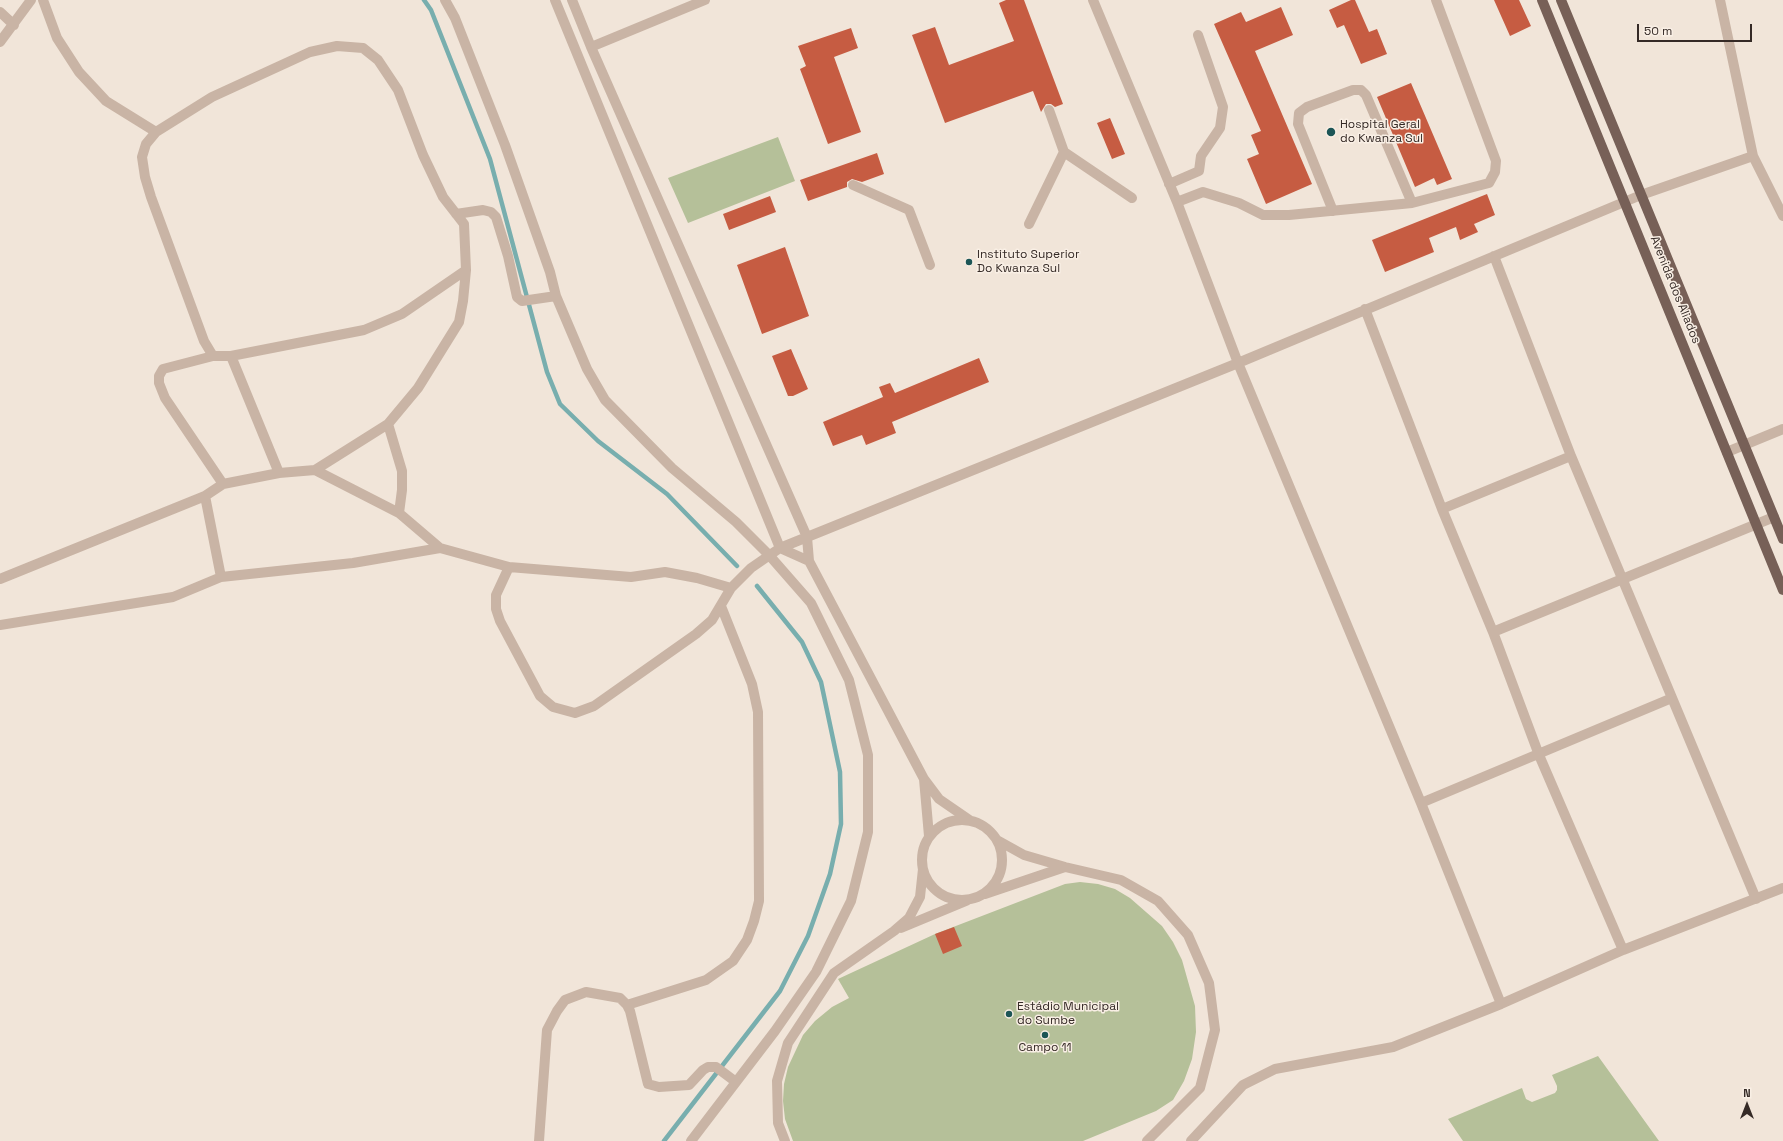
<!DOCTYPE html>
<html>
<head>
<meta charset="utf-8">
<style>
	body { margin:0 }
	#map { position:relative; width:1783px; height:1141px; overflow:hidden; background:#f1e5d9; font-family:"Space Grotesk",sans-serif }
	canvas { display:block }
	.north { position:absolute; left:1727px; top:1085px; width:40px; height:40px; -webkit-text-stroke:3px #f9efe5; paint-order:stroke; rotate:0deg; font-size:11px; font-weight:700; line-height:16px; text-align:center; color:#352a26 }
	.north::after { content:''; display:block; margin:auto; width:14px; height:18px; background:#352a26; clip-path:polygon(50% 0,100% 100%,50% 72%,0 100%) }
	.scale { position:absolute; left:1637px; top:24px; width:115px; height:18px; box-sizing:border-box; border:2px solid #352a26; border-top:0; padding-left:5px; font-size:12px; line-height:14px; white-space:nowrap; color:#352a26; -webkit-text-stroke:3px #f9efe5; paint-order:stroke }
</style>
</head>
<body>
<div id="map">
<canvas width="1783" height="1141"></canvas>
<div class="north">N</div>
<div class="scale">50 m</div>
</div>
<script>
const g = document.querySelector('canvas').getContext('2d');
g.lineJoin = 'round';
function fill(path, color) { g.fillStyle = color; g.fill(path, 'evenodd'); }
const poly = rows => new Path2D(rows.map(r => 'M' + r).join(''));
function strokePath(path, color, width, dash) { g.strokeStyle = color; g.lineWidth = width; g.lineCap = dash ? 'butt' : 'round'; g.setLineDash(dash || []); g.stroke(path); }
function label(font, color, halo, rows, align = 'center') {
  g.font = font + ' "Space Grotesk",sans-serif'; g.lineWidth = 3; g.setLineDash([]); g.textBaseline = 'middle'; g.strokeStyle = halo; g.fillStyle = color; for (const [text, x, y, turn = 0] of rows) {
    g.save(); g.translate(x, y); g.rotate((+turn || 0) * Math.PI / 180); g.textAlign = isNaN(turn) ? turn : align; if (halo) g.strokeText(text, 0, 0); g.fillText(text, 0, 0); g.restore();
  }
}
fill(poly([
	[778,137,795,181,688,223,668,178],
	[1080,882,1098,884,1115,889,1130,898,1162,926,1173,942,1182,960,1195,1006,1196,1032,1192,1059,1184,1081,1173,1100,1156,1111,1083,1141,793,1141,785,1119,783,1101,784,1084,788,1067,803,1035,815,1021,832,1007,849,998,838,979,935,934,1065,884],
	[1598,1056,1659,1141,1463,1141,1448,1119,1522,1088,1526,1099,1532,1102,1555,1093,1557,1090,1557,1086,1552,1075]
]), '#b5c099');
strokePath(poly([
	[424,0,431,10,490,159,547,372,560,404,598,441,667,494,737,566],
	[664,1141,780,991,808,936,830,874,841,824,840,772,821,682,802,642,757,586]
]), '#78aeae', 4.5);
fill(poly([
	[1006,0,1024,0,1063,104,1055,107,1051,104,1046,104,1041,112,1033,91,945,123,912,35,935,27,949,65,1014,41,999,3],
	[1351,0,1355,0,1369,32,1377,29,1387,54,1361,64,1344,25,1337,28,1329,10],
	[1494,0,1519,0,1531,26,1510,36],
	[1281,7,1293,35,1255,51,1312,184,1266,204,1247,159,1259,154,1251,135,1261,131,1214,24,1241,12,1246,22],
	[851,28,858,48,834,57,861,132,828,144,800,69,806,66,798,46],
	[1411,83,1452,179,1437,185,1434,178,1415,187,1377,97],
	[1110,118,1125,154,1112,159,1097,123],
	[877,153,884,174,862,182,852,179,847,182,847,187,808,201,800,180],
	[1487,194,1495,215,1474,224,1478,232,1460,240,1456,227,1429,238,1434,252,1385,272,1372,240],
	[770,196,776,212,729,230,723,214],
	[785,247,809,316,762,334,737,265],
	[791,349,808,389,793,396,788,396,772,356],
	[979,358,989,382,892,422,896,433,866,445,862,435,833,446,823,422,883,397,879,387,890,383,895,393],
	[954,927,962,946,943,954,935,934]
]), '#c65c42');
strokePath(poly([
	[43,0,57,38,79,72,106,101,156,132],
	[445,0,455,18,505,145,550,272,556,296,587,369,605,400,672,468,736,522,769,555,811,603,849,680,868,755,868,832,851,901,816,972,775,1031,691,1141],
	[555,0,780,548,809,561],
	[572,0,591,47,807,537,809,561,924,779,939,799,971,821],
	[1093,0,1177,202,1238,363,1421,803,1501,1004],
	[1720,0,1753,156,1783,216],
	[0,12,14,25],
	[0,42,31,0],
	[591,47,705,0],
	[1064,152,1132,198],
	[1169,184,1199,171,1201,156,1220,128,1223,107,1198,35],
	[853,185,909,210,930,265],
	[1177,202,1203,192,1239,203,1263,215,1289,215,1412,203,1489,183,1495,172,1496,161,1436,0],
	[1333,211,1298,124,1299,113,1307,107,1353,90,1361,90,1366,95,1412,203],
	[456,214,483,210,491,212,496,217,508,256,517,297,522,301,556,296],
	[1029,224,1064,152,1049,110],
	[1494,256,1571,456,1756,899],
	[466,270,402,314,364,330,231,356,213,356,204,341,151,197,145,177,142,157,146,144,156,132,212,97,310,52,337,46,363,48,378,60,398,90,423,155,443,197,464,224,466,270,463,301,459,322,418,388,388,424,315,470,399,513,440,548,509,567,631,577,665,572,697,578,731,588],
	[1365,309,1442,509,1493,632,1539,755,1623,950],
	[213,356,163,369,159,376,159,383,165,398,223,484],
	[231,356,279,473],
	[388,424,402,471,402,490,399,513],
	[1727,452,1783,429],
	[205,496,221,577],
	[1442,509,1571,456],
	[509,567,496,595,496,609,500,621,540,696,553,707,575,713,594,706,696,634,712,620,731,588,751,568,780,548,1238,363,1641,195,1753,156],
	[0,579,205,496,223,484,279,473,315,470],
	[0,625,173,597,221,577,353,563,440,548],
	[1493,632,1774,517],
	[924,779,929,836],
	[1421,803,1672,698],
	'922 860a40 40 0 1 1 80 0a40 40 0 1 1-80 0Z',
	[997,840,1024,855,1065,867,1121,880,1158,901,1188,935,1209,983,1215,1030,1200,1088,1147,1141],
	[985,894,1065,867],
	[901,928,966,901],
	[627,1005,706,980,733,961,747,940,754,921,759,901,758,712,752,684,721,606],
	[539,1141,547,1030,557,1011,565,1000,586,992,620,998,627,1005,630,1011,648,1084,659,1087,689,1085,703,1070,708,1067,716,1067,736,1082],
	[785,1141,778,1123,777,1081,788,1043,834,973,894,931,909,918,920,897,923,869],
	[1191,1141,1243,1085,1275,1069,1393,1047,1501,1004,1623,950,1783,888]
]), '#c9b4a5', 10);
strokePath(poly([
	[1542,0,1783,590],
	[1561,0,1783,539]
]), '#776057', 10);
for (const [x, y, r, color] of [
	[1331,132,5,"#1c5556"],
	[969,262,4,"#1c5556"],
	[1009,1014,4,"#1c5556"],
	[1045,1035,4,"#1c5556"]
]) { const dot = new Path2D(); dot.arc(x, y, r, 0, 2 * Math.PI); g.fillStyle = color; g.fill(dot); strokePath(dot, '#f9efe5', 1.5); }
label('12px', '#352a26', '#f9efe5', [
	["Hospital Geral",1340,125],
	["do Kwanza Sul",1340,139],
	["Instituto Superior",977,255],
	["Do Kwanza Sul",977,269],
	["Estádio Municipal",1017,1007],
	["do Sumbe",1017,1021],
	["Campo 11",1045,1048,"center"]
], 'left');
label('12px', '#352a26', '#f9efe5', [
	["Avenida dos Aliados",1675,290,68]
]);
</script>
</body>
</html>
